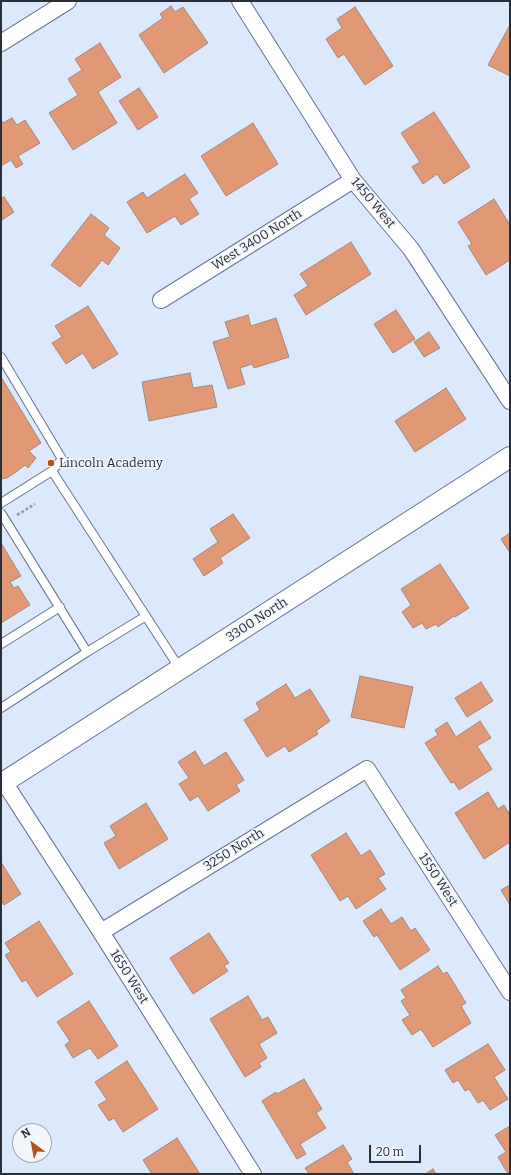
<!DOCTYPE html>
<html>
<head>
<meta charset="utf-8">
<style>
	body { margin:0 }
	#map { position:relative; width:511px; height:1175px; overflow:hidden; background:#dce9fd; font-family:Bitter,serif }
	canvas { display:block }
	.frame { position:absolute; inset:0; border:2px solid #292f39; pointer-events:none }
	.north { position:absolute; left:12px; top:1123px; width:40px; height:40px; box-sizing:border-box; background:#f2f5fa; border:1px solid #a2a6ad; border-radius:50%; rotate:328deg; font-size:11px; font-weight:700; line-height:16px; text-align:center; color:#292f39 }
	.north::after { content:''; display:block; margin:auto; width:14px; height:18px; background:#b5521a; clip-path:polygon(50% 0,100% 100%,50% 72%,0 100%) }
	.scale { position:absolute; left:369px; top:1145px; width:52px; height:18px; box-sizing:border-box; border:2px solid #292f39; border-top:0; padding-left:5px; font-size:12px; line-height:14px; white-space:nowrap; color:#292f39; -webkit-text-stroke:3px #f2f5fa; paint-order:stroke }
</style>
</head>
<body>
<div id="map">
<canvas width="511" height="1175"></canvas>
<div class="frame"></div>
<div class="north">N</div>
<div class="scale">20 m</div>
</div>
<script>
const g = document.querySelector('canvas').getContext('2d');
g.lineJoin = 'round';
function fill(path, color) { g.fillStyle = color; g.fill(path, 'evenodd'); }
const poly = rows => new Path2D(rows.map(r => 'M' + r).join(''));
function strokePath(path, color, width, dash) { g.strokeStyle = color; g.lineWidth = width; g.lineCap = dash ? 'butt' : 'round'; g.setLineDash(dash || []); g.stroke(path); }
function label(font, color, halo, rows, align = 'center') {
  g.font = font + ' Bitter,serif'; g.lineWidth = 3; g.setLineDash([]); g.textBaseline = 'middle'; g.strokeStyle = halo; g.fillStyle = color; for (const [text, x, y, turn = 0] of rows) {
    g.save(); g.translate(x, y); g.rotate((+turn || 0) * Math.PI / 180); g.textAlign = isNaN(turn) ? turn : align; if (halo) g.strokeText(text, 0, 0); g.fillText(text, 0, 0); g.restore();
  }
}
const building = poly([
	[171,6,175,12,183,7,208,43,164,73,139,35,163,18,160,14,171,6],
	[355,7,393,66,365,85,344,54,338,58,326,39,342,28,337,19,355,7],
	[510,25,510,76,488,65,510,25],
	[100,43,121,77,98,92,117,123,73,150,49,113,78,95,68,79,82,70,75,59,100,43],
	[139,88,158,117,138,130,119,101,139,88],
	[434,112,470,167,444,184,437,174,423,184,412,167,420,162,401,133,434,112],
	[12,118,17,125,25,120,40,143,18,156,23,164,16,168,11,160,1,166,1,120,3,123,12,118],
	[253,123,278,164,226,196,201,156,253,123],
	[185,174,198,193,189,199,199,214,181,225,175,216,147,233,127,202,143,192,147,198,185,174],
	[4,197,14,212,2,220,1,199,4,197],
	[494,199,510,225,510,260,486,275,468,246,472,244,458,222,494,199],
	[91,214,109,228,104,235,120,248,108,265,102,260,80,287,51,265,91,214],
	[351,242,371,274,306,315,294,295,308,286,300,274,351,242],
	[88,306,118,354,93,369,83,353,66,364,52,343,62,337,55,326,88,306],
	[396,310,415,339,393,353,374,324,396,310],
	[248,315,251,326,276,318,289,357,254,368,252,364,240,368,245,384,228,389,213,342,230,337,225,322,248,315],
	[429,332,440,348,424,357,414,342,429,332],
	[190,373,193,388,212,385,217,407,149,421,142,382,190,373],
	[1,377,41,443,29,451,36,458,28,468,25,465,16,472,7,478,1,479,1,482,1,377],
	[446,388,466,419,415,452,395,421,446,388],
	[233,514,250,538,220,558,223,563,204,576,193,559,218,542,210,529,233,514],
	[510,533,510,553,501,539,510,533],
	[1,543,21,576,10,582,14,588,18,586,30,605,1,623,1,543],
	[440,564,469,608,455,617,454,616,438,627,436,624,426,629,422,623,413,628,402,612,411,605,401,589,440,564],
	[360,676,413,687,404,728,351,717,360,676],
	[481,682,493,701,467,717,455,698,481,682],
	[286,684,295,698,310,689,330,721,316,731,318,734,289,752,285,746,267,757,244,720,260,710,256,703,286,684],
	[480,721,491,738,477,746,492,769,459,790,454,782,451,783,425,743,438,735,435,730,447,722,456,737,480,721],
	[195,751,204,766,226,752,244,780,236,785,240,791,208,811,198,796,190,801,179,784,189,778,178,762,195,751],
	[488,792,498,809,504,805,510,815,510,842,484,859,455,813,488,792],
	[146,803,168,839,119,869,104,843,116,836,110,826,146,803],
	[346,833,361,856,370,850,385,874,378,878,386,889,356,909,348,896,340,901,311,855,346,833],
	[1,862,21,894,4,905,1,900,1,862],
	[510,885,510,905,501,890,510,885],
	[381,909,391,924,402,917,411,931,415,928,430,950,400,970,377,935,374,937,363,921,381,909],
	[39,921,73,974,37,997,26,980,22,982,5,955,11,952,5,943,39,921],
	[209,933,229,963,224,966,228,971,193,994,170,958,209,933],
	[438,966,443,974,447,972,466,1003,461,1006,471,1023,433,1047,421,1029,412,1035,402,1020,410,1015,401,1001,406,998,401,990,438,966],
	[248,996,262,1020,268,1017,277,1033,259,1044,267,1058,259,1063,261,1067,245,1077,210,1019,248,996],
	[89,1001,118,1046,98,1059,90,1048,73,1058,65,1045,70,1041,57,1022,89,1001],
	[488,1044,505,1070,494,1077,508,1099,490,1110,483,1100,478,1103,469,1089,465,1091,458,1080,453,1083,445,1070,488,1044],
	[127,1061,158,1109,123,1132,114,1118,109,1121,98,1105,107,1100,95,1082,127,1061],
	[304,1079,322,1109,316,1113,326,1128,300,1144,306,1154,297,1159,262,1101,276,1092,277,1094,304,1079],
	[510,1126,510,1174,508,1174,498,1157,506,1152,495,1135,510,1126],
	[177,1138,200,1174,152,1174,143,1160,177,1138],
	[343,1145,352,1159,347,1162,354,1174,309,1174,305,1168,343,1145],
	[433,1169,436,1174,425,1174,433,1169]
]);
fill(building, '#e19875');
strokePath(building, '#a4887c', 1);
const service = poly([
	[1,357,62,459,52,471],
	[1,503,52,471,180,669],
	[1,513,87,652,146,616],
	[1,644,60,607],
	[1,708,87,652]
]);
const minor = poly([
	[240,1,353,180,411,249,510,401],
	[1,43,68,1],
	[161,300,353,180],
	[4,782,101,932,253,1174],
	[101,932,367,769,510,992]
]);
const tertiary = poly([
	[1,784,510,457]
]);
strokePath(service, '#68758c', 10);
strokePath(minor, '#68758c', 18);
strokePath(tertiary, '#68758c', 22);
strokePath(poly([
	[17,515,35,504]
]), '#919bab', 2.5, [3, 2]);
strokePath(service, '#fff', 8);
strokePath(minor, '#fff', 16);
strokePath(tertiary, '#fff', 20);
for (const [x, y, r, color] of [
	[51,463,4,"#b5521a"]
]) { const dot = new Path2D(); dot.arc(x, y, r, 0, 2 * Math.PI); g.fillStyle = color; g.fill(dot); strokePath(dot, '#f2f5fa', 1.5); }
label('13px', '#292f39', '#f2f5fa', [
	["1450 West",373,203,50],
	["West 3400 North",257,240,-32],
	["3300 North",257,620,-33],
	["3250 North",234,850,-32],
	["1550 West",438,880,57],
	["1650 West",129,977,58]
]);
label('13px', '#292f39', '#f2f5fa', [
	["Lincoln Academy",59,463]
], 'left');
</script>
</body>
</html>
